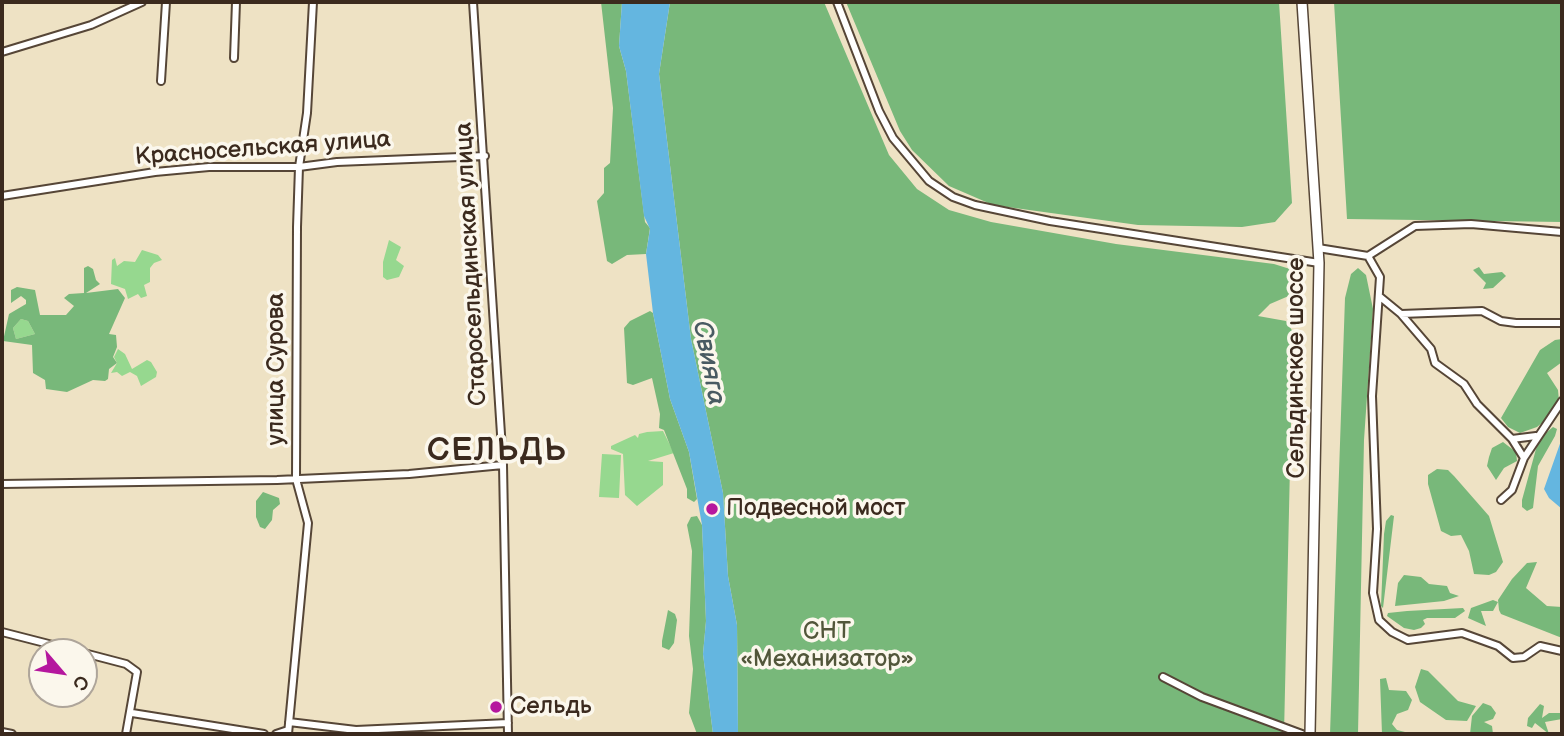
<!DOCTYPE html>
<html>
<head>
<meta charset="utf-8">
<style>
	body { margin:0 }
	#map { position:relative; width:1564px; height:736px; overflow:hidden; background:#eee2c4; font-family:"Balsamiq Sans",sans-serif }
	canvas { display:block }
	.frame { position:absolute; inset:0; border:4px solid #3b2a1e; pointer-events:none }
	.north { position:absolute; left:28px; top:638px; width:70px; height:70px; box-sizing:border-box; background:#fbf7ec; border:2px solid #aea59a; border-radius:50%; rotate:119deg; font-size:19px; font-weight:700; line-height:28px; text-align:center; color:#3b2a1e }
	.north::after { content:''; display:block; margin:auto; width:24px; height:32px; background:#b5179e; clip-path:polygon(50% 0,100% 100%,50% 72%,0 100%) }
</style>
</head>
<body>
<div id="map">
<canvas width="1564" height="736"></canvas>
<div class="frame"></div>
<div class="north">С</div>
</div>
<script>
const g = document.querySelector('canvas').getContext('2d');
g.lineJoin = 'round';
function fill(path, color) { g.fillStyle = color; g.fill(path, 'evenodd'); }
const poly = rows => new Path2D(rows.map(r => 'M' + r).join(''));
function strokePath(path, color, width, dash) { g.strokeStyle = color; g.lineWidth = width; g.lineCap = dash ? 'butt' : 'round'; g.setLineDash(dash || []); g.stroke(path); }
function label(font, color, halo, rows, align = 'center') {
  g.font = font + ' "Balsamiq Sans",sans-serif'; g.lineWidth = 7; g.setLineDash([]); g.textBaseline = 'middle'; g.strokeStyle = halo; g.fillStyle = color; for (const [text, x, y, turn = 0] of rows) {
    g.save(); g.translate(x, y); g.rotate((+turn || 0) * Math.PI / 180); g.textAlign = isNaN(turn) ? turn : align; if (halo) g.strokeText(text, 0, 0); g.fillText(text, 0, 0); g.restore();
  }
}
fill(poly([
	[389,240,401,247,396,260,404,266,399,277,387,280,383,277,383,262],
	[142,250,158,255,162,260,154,263,150,268,150,282,144,285,147,296,141,298,138,294,128,299,125,289,111,284,112,260,115,258,117,266,124,261,135,262],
	[21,319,28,321,35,334,16,339,13,328],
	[118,349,125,354,132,369,147,360,151,362,157,372,156,377,141,386,137,376,130,372,122,376,117,372,111,373,117,363,114,357],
	[663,431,674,453,648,461,663,462,663,485,637,506,625,495,623,454,611,449,611,446,635,435,638,438,639,434,647,432],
	[602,454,621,455,619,498,599,497]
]), '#96d88f');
fill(poly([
	[601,2,622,2,619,46,626,71,645,222,650,228,646,254,627,255,612,264,607,261,597,201,604,193,604,168,610,163,613,108],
	[670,2,824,2,889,155,917,189,949,210,991,222,1116,244,1274,264,1290,269,1295,282,1291,295,1270,304,1258,316,1286,321,1293,332,1284,734,738,734,737,625,728,576,723,493,691,339,659,74],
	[846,2,1279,2,1292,203,1275,222,1242,227,1138,225,993,205,949,186,912,150,900,131],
	[1334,2,1562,2,1562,222,1347,219],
	[88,266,93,269,96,280,100,284,86,293,118,289,125,298,109,334,116,335,117,347,113,357,117,363,109,369,108,379,105,381,93,380,67,392,46,389,45,380,33,373,32,345,3,341,9,314,26,304,26,300,21,296,11,303,11,290,17,287,35,290,40,315,66,315,74,306,64,298,69,294,84,293,84,268],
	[21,319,28,321,35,334,16,339,13,328],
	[1479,267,1484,274,1502,272,1506,276,1493,288,1483,289,1486,283,1473,270],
	[1358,268,1366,275,1373,309,1364,440,1358,734,1330,734,1345,298,1351,274],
	[650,311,653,313,670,399,689,452,697,499,694,502,687,498,687,489,664,430,659,428,660,414,652,378,633,385,627,383,624,328,630,321],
	[1562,339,1562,362,1547,373,1558,390,1559,401,1549,417,1537,427,1520,433,1508,427,1501,418,1540,350,1555,340],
	[1553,427,1557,429,1555,436,1538,466,1533,508,1527,511,1522,507,1522,500,1536,449,1542,436],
	[1503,442,1516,452,1517,461,1504,468,1496,480,1487,466,1489,457,1492,448],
	[1437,469,1448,470,1454,476,1489,516,1503,562,1496,572,1489,575,1474,574,1469,551,1461,535,1451,536,1441,531,1428,484,1428,475],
	[263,492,279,498,280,504,273,510,272,520,265,529,260,527,256,517,256,501],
	[1391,515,1394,516,1383,608,1381,606,1384,534,1386,521],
	[697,516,702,525,706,621,703,654,713,734,697,734,689,713,693,669,689,636,692,551,687,525,691,517],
	[1537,562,1526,588,1547,606,1562,607,1562,638,1501,614,1499,610,1498,600,1512,579,1527,563],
	[1404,575,1421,577,1429,584,1447,586,1450,593,1459,596,1444,601,1395,606,1398,583],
	[1493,600,1498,602,1493,611,1481,611,1486,626,1468,618,1471,608],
	[1463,608,1465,611,1455,618,1427,618,1423,620,1425,624,1421,628,1414,630,1404,628,1387,616,1388,613,1407,611],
	[668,610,675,614,677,620,674,643,669,650,662,647,662,641],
	[1421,669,1428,671,1458,701,1476,706,1467,721,1446,720,1420,702,1415,687],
	[1386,678,1389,690,1406,691,1412,700,1408,710,1397,714,1392,724,1397,730,1413,734,1382,734,1380,679],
	[1483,703,1491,706,1496,713,1493,719,1484,722,1492,726,1493,734,1470,734,1472,716],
	[1540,704,1544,706,1542,718,1549,713,1562,713,1562,719,1545,722,1549,734,1535,723,1532,728,1527,726,1528,718]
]), '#78b87a');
fill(poly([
	[622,2,670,2,659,74,691,339,723,493,728,576,737,625,738,734,713,734,703,654,706,621,702,525,689,452,670,399,653,313,646,254,650,229,644,216,626,71,619,46],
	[1562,438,1562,509,1549,498,1544,489]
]), '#64b6e0');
const street = poly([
	[473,2,503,465,508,734],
	[837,2,879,111,893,138,929,181,953,197,975,205,1050,221,1319,263],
	[2,52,91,25,142,2],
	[234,58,236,2],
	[161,81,166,2],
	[2,196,155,172,209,167,299,167,337,162,485,156],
	[1318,248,1368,256,1380,277,1372,396,1377,529,1373,593,1379,620,1392,632,1408,640,1462,633,1498,646,1513,658,1524,657,1540,646,1562,651],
	[1368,256,1415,226,1471,224,1562,232],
	[1379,296,1401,314,1482,311,1501,321,1516,323,1562,323],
	[1401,314,1431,349,1435,363,1464,384,1477,404,1512,439,1524,458,1512,490,1501,500],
	[1512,439,1536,436],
	[1524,458,1562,401],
	[2,484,277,480,409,474,503,465],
	[2,632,80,652],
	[84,653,126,664,137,672,126,734],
	[1163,677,1202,697,1302,734],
	[132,713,264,734],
	[289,722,356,730,508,723],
	[2,732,12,734],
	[276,734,288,730],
	[288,734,308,523,296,479,297,227,299,167,307,113,313,2]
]);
const secondary = poly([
	[1302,2,1319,263,1310,734]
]);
strokePath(street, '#564637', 10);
strokePath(secondary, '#564637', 12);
strokePath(street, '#fff', 6);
strokePath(secondary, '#fff', 9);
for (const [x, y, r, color] of [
	[712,509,7,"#b5179e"],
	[496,707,7,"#b5179e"]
]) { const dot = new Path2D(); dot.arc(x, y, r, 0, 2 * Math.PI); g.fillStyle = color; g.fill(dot); strokePath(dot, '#fbf7ec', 2.5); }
label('24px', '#3b2a1e', '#fbf7ec', [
	["Красносельская улица",263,149,-4],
	["Старосельдинская улица",472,264,-93],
	["Сельдинское шоссе",1297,368,-90],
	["улица Сурова",277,369,-90]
]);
label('24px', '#3b2a1e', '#fbf7ec', [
	["Подвесной мост",726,509],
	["Сельдь",510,707]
], 'left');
label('24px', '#52563a', '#fbf7ec', [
	["СНТ",827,632],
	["«Механизатор»",827,660]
]);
label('italic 26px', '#495b62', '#fbf7ec', [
	["Свияга",708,363,79]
]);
g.letterSpacing = '2px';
label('bold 32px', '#3b2a1e', '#fbf7ec', [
	["СЕЛЬДЬ",497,452]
]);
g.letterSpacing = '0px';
</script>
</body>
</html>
